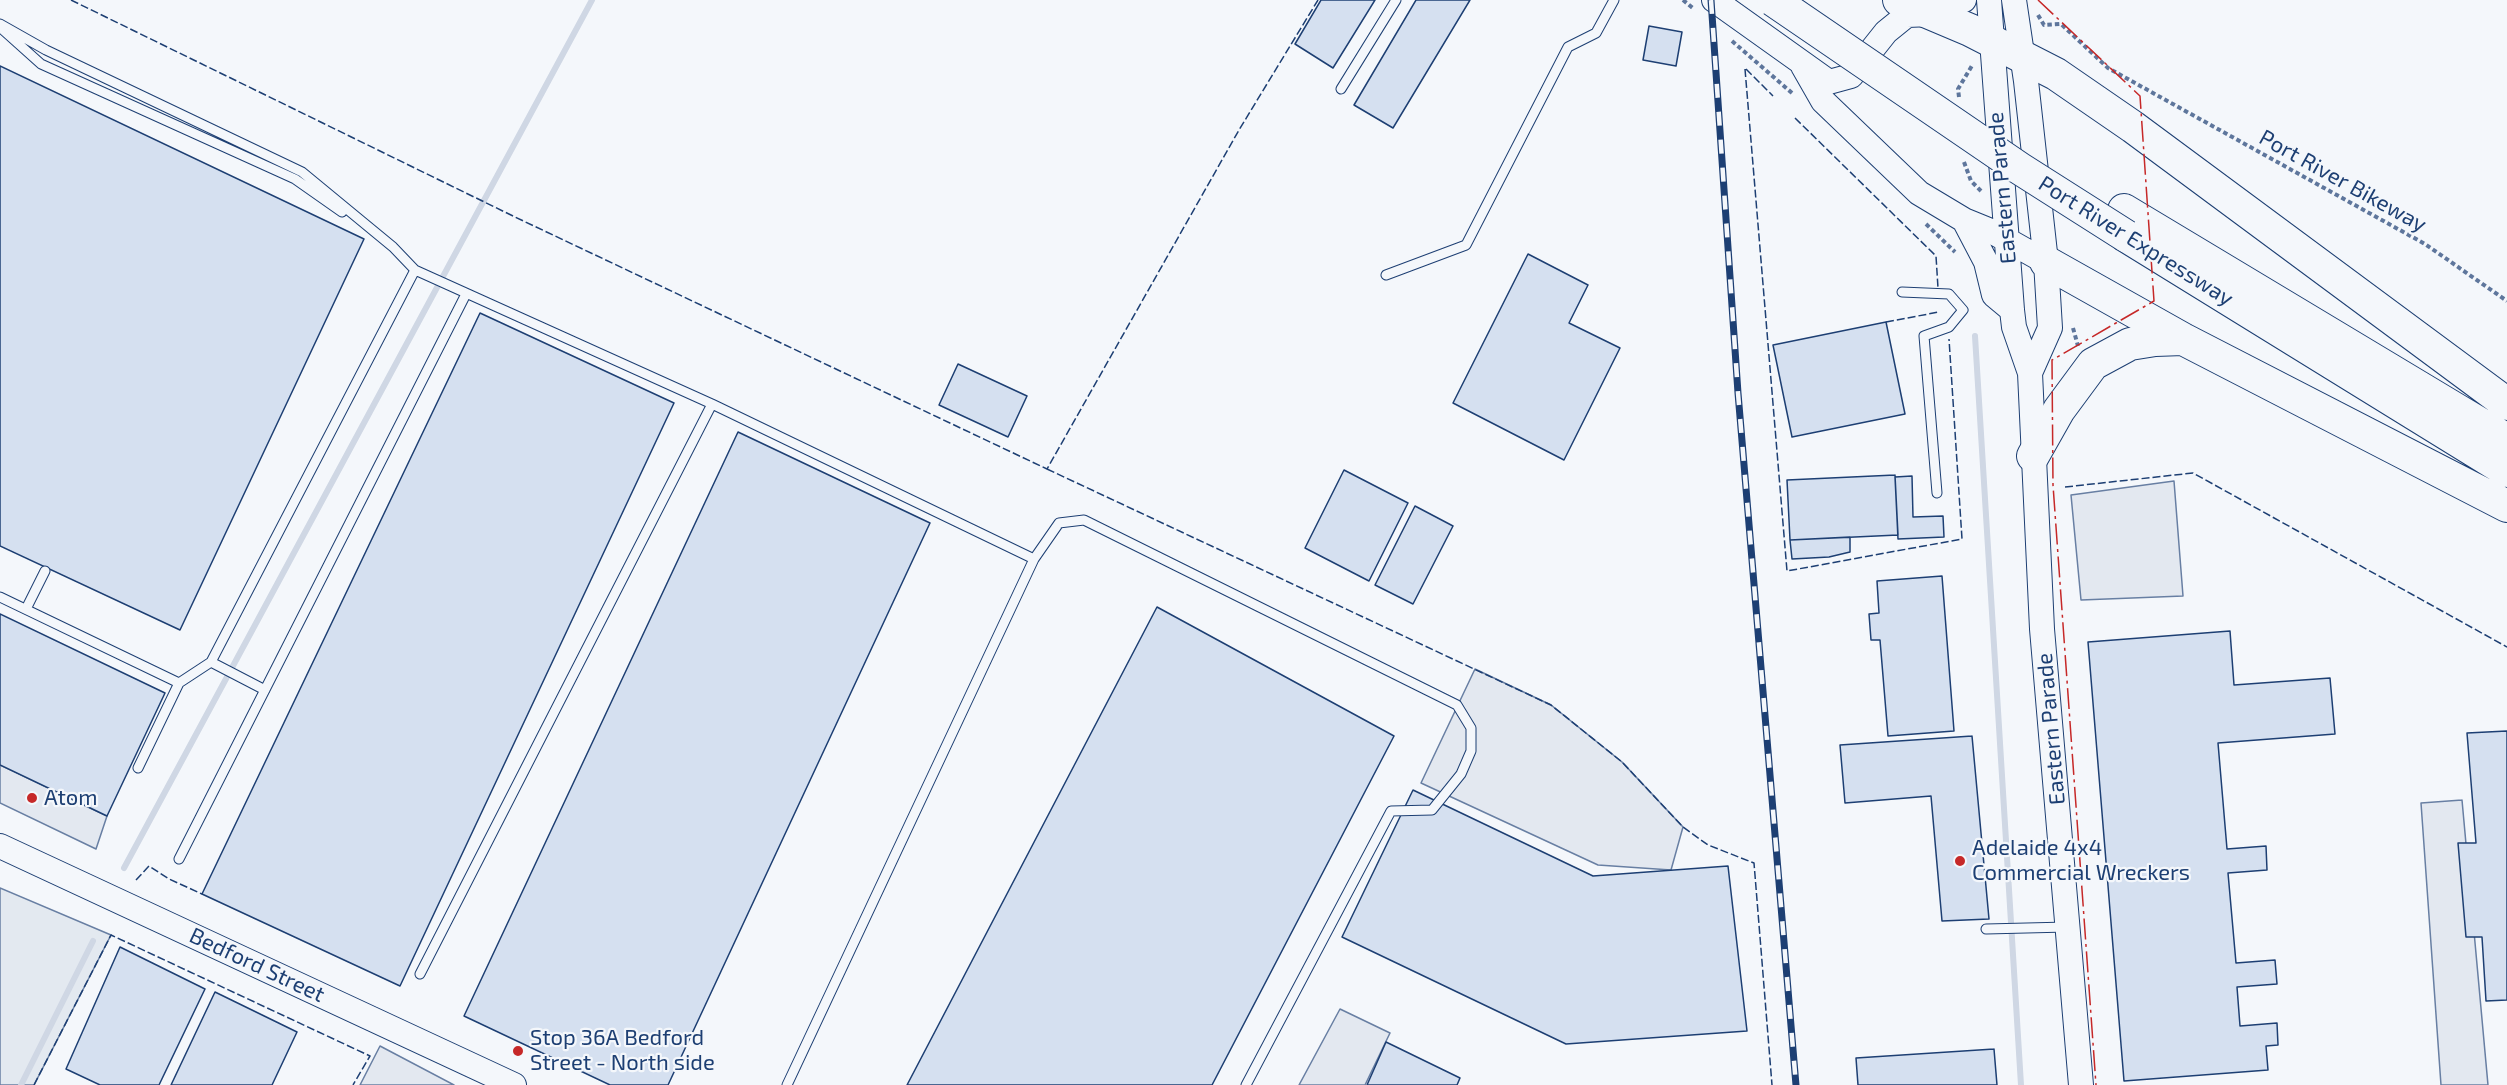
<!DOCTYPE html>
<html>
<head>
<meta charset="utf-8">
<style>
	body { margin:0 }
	canvas { display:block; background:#f4f7fb }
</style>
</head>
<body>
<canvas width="2507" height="1085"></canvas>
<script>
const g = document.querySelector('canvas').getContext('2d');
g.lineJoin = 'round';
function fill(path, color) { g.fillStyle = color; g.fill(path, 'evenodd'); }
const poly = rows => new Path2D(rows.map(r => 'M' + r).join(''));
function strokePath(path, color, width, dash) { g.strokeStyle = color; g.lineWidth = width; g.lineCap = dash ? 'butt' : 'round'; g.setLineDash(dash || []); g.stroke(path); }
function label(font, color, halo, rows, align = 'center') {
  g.font = font + ' "Exo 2",sans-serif'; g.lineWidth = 4.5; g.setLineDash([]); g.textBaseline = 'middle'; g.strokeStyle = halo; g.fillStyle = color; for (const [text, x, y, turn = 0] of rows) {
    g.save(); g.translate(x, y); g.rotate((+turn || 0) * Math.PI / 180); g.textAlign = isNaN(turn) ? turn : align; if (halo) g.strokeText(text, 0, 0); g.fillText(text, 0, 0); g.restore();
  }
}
const green = poly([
	[0,888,111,935,34,1085,0,1085,0,888]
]);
fill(green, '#e3e9f0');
strokePath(green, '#687fa3', 1.5);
const parking = poly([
	[2174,481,2183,596,2081,600,2071,495,2174,481],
	[1475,669,1551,705,1622,762,1683,827,1671,870,1598,865,1421,783,1475,669],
	[0,765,107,816,96,849,0,803,0,765],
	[2462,800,2488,1085,2441,1085,2421,803,2462,800],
	[1340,1009,1390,1033,1365,1085,1299,1085,1340,1009],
	[380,1046,454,1085,360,1085,380,1046]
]);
fill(parking, '#e3e8f0');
strokePath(parking, '#687fa3', 1.5);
strokePath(poly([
	[1975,336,2021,1085],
	[124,868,592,0],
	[21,1085,93,941]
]), '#cfd7e4', 6);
const building = poly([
	[1321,0,1375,0,1333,68,1295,44,1321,0],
	[1416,0,1470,0,1393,128,1354,105,1416,0],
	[1649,26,1682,32,1676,66,1643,60,1649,26],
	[0,66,364,239,180,630,0,546,0,66],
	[1528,254,1588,285,1569,323,1620,348,1564,460,1453,403,1528,254],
	[480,313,674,403,400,986,202,894,480,313],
	[1886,322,1905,414,1792,437,1773,345,1886,322],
	[958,364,1027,396,1008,437,939,405,958,364],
	[738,432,930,523,668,1085,610,1085,464,1016,738,432],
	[1344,470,1408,503,1369,581,1305,548,1344,470],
	[1895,475,1898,535,1790,540,1787,480,1895,475],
	[1912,476,1913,517,1943,516,1944,537,1898,539,1895,477,1912,476],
	[1415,506,1453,526,1413,604,1375,585,1415,506],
	[1850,537,1850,552,1829,557,1792,559,1790,540,1850,537],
	[1942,576,1954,731,1888,736,1880,640,1871,640,1869,614,1879,613,1877,581,1942,576],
	[1157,607,1394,736,1212,1085,907,1085,1157,607],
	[0,614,165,693,107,816,0,765,0,614],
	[2230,631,2234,685,2330,678,2335,734,2218,743,2227,849,2266,846,2267,870,2228,873,2236,963,2275,960,2277,984,2237,987,2240,1026,2277,1023,2278,1045,2266,1046,2268,1070,2124,1081,2088,642,2230,631],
	[2507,731,2507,1000,2486,1001,2482,937,2466,937,2458,843,2476,843,2467,733,2507,731],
	[1972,736,1989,919,1942,921,1931,796,1845,803,1840,745,1972,736],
	[1413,790,1593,876,1728,866,1747,1031,1566,1044,1342,937,1413,790],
	[120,947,205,989,159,1085,100,1085,66,1069,120,947],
	[215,992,297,1032,272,1085,171,1085,215,992],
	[1386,1042,1460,1078,1457,1085,1367,1085,1386,1042],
	[1994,1049,1997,1085,1858,1085,1856,1058,1994,1049]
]);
fill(building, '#d5e0f0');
strokePath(building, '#1d3f73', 1.5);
const lane = poly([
	[0,24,46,50,302,172,393,247,415,270,712,404,420,974],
	[2,29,41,64,295,179,342,212],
	[1341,89,1396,0],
	[1386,275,1466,245,1568,47,1596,33,1614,0],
	[1902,292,1949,294,1963,310,1949,327,1924,336,1937,493],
	[712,404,1034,559],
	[0,597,179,683,211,662,415,270],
	[26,609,45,571],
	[211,662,265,690],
	[138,768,179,683],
	[179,859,466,294],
	[1986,929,2067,927],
	[787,1085,1034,559,1059,523,1084,520,1457,705,1471,728,1471,751,1461,774,1432,810,1391,811,1246,1085]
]);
const secondary = poly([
	[1714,0,1829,82,1851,76,1886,32,1907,15,1932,14,1964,0],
	[1989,0,2012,310,2014,327,2030,373,2042,629,2081,1085],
	[2014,0,2026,81,2046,262,2050,328,2030,373],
	[1803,66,1823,101,1919,193,1964,220,1991,231,2046,262],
	[1964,220,1986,262,1994,295,2012,310],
	[0,846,514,1085]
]);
const highway = poly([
	[1899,0,1970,30,2056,74,2133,127,2507,404],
	[2124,210,2507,440],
	[2126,236,2507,471],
	[2046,262,2183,339,2507,506],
	[2033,456,2059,410,2093,364,2130,344,2155,340,2183,339]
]);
strokePath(lane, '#1d3f73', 11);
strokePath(secondary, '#1d3f73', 26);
strokePath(highway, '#1d3f73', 34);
strokePath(poly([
	[1683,0,1694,9],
	[2038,15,2044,25,2061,24,2108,68,2425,244,2507,301],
	[1732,41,1792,93],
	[1959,97,1958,89,1973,64],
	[1964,162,1971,181,1981,191],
	[1926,224,1955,252],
	[2073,328,2078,346]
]), '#5e769c', 4, [4.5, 3]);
strokePath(lane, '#f4f7fb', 9);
strokePath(secondary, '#f4f7fb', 24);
strokePath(highway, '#f4f7fb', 32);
const rail = poly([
	[1711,0,1738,393,1796,1085]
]);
strokePath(rail, '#1d3f73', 7);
strokePath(rail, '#f4f7fb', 4.5, [14]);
const highwayBridge = poly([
	[1773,0,2019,168,2126,236]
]);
strokePath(highwayBridge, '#1d3f73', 34, []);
strokePath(highwayBridge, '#f4f7fb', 32);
strokePath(poly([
	[71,0,515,217,1047,469,1239,130,1318,0],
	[1745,69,1787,571,1962,539,1949,339],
	[1746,69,1773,96],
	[1795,118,1936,256,1938,288],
	[1886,322,1939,312],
	[1047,469,1551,705,1622,762,1683,827,1708,845,1754,863,1772,1085],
	[2065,487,2193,473,2507,647],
	[136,880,149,866,169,879,202,894],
	[34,1085,111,935,370,1056,353,1085]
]), '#1d3f73', 1.5, [8, 3]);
strokePath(poly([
	[2038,0,2140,96,2154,301,2052,360,2053,485,2096,1085]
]), '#c62828', 1.5, [21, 4.5, 3, 4.5]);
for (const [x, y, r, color] of [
	[32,798,6,"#c62828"],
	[1960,861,6,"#c62828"],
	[518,1051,6,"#c62828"]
]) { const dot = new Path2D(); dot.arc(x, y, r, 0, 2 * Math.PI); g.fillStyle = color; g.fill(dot); strokePath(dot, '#f4f7fb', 2); }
label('22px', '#1d3f73', '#f4f7fb', [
	["Port River Bikeway",2343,181,29],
	["Eastern Parade",2002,188,-95],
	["Port River Expressway",2136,241,32],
	["Eastern Parade",2051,729,-95],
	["Bedford Street",257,965,25]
]);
label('22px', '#1d3f73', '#f4f7fb', [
	["Atom",44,798],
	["Adelaide 4x4",1972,848],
	["Commercial Wreckers",1972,873],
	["Stop 36A Bedford",530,1038],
	["Street - North side",530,1063]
], 'left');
</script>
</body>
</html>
